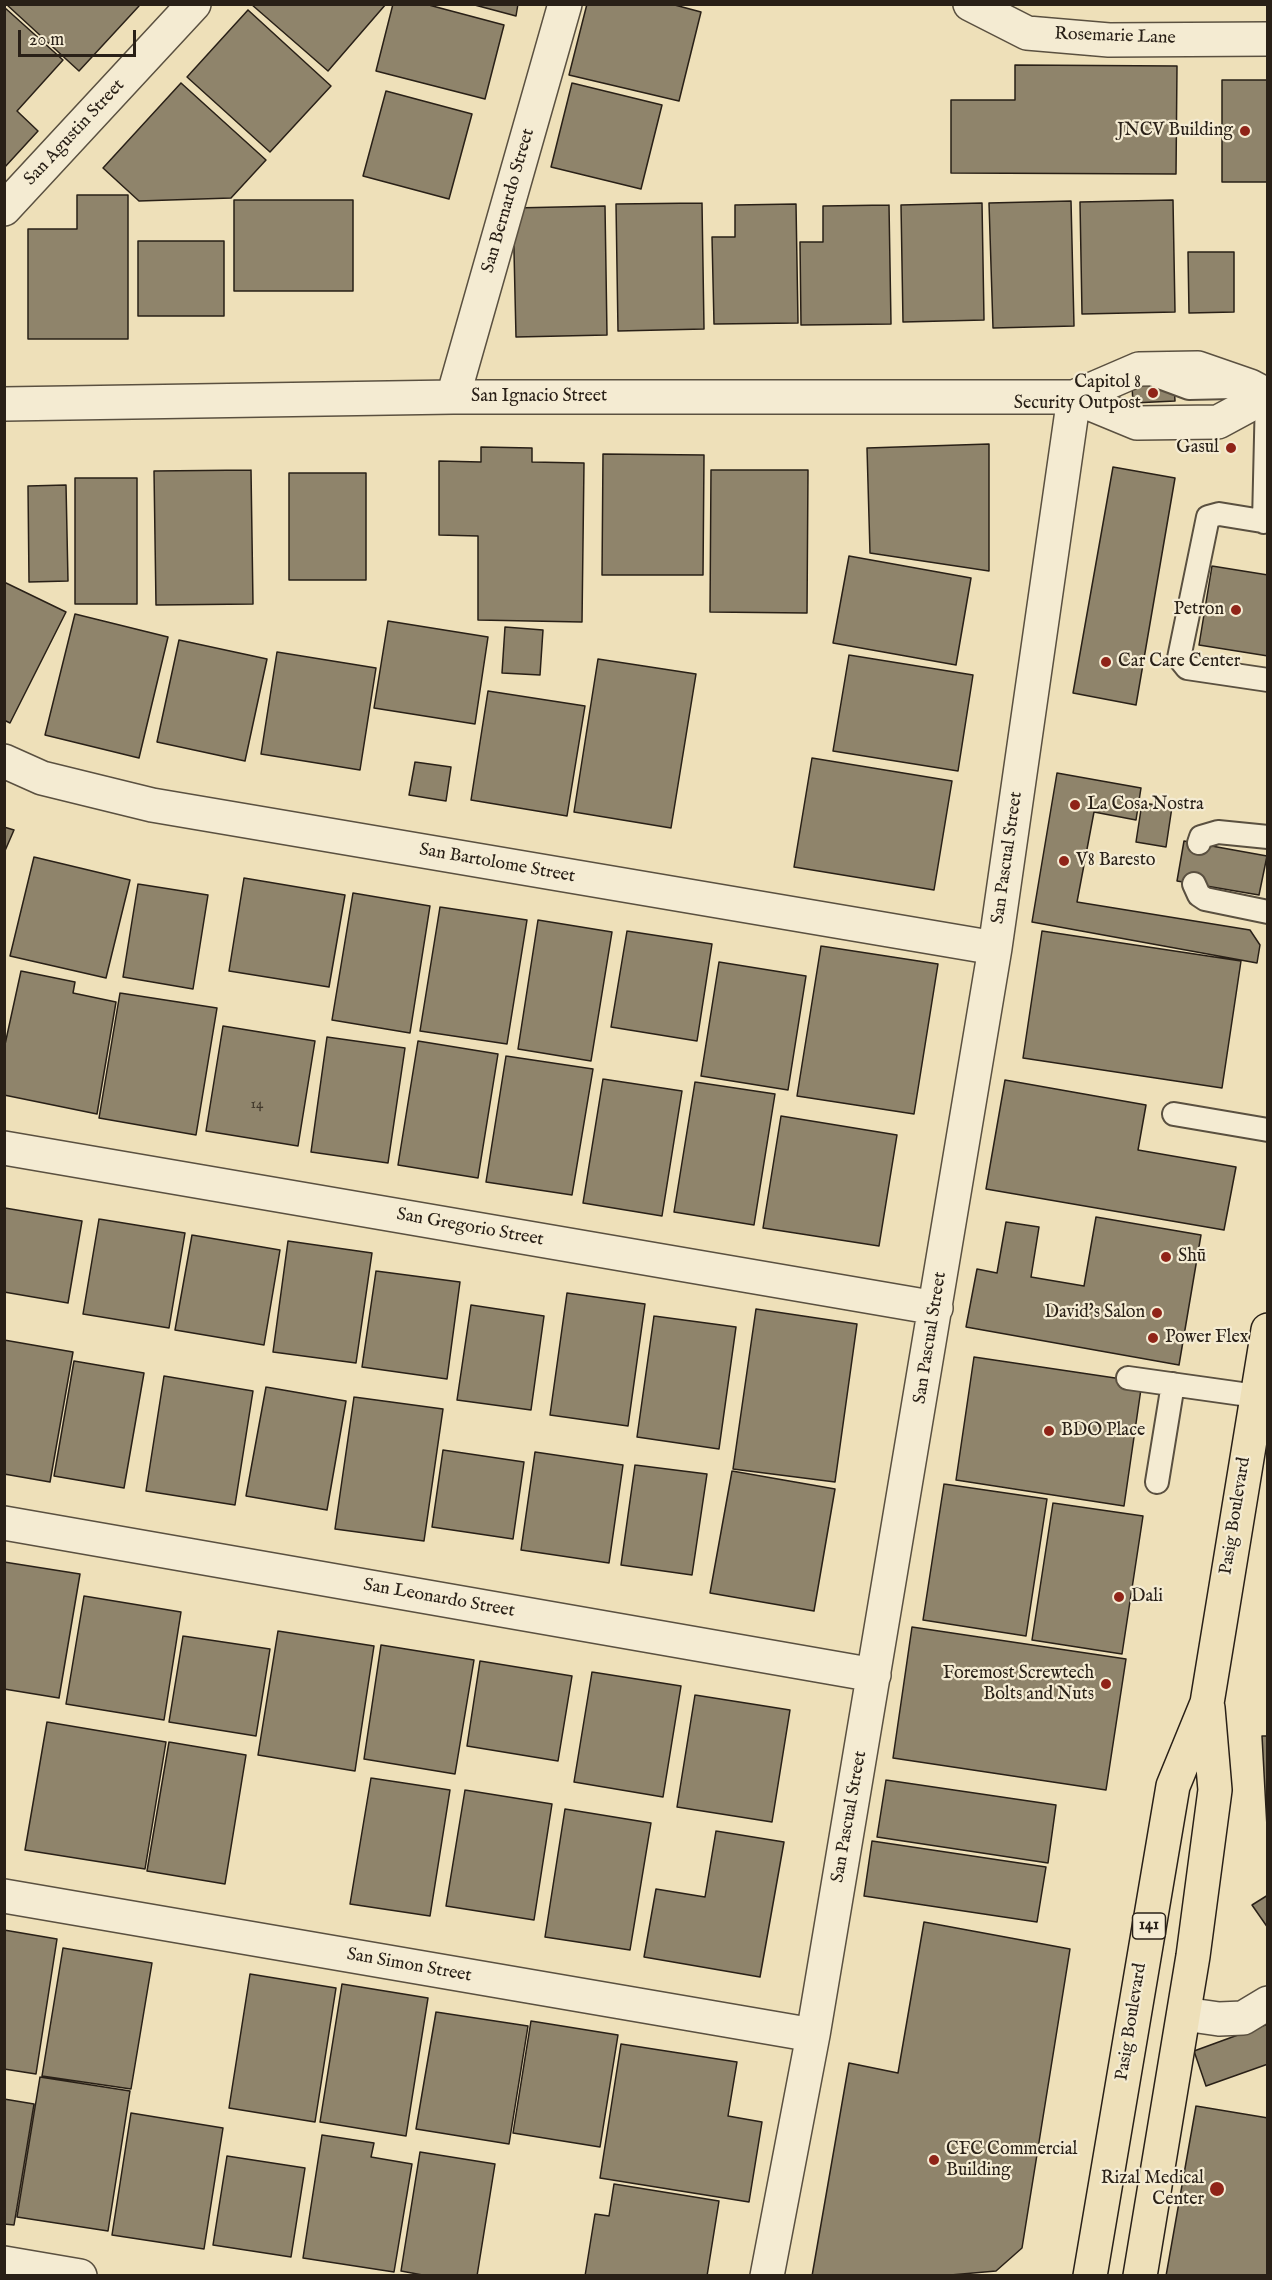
<!DOCTYPE html>
<html>
<head>
<meta charset="utf-8">
<style>
	body { margin:0 }
	#map { position:relative; width:1272px; height:2280px; overflow:hidden; background:#eee0b9; font-family:"IM FELL English",serif }
	canvas { display:block }
	.frame { position:absolute; inset:0; border:6px solid #292017; pointer-events:none }
	.scale { position:absolute; left:18px; top:30px; width:118px; height:27px; box-sizing:border-box; border:3px solid #292017; border-top:0; padding-left:8px; font-size:18px; line-height:21px; white-space:nowrap; color:#292017; -webkit-text-stroke:4px #f4ebd2; paint-order:stroke }
</style>
</head>
<body>
<div id="map">
<canvas width="1272" height="2280"></canvas>
<div class="frame"></div>
<div class="scale">20 m</div>
</div>
<script>
const g = document.querySelector('canvas').getContext('2d');
g.lineJoin = 'round';
function fill(path, color) { g.fillStyle = color; g.fill(path, 'evenodd'); }
const poly = rows => new Path2D(rows.map(r => 'M' + r).join(''));
function strokePath(path, color, width, dash) { g.strokeStyle = color; g.lineWidth = width; g.lineCap = dash ? 'butt' : 'round'; g.setLineDash(dash || []); g.stroke(path); }
function label(font, color, halo, rows, align = 'center') {
  g.font = font + ' "IM FELL English",serif'; g.lineWidth = 4.5; g.setLineDash([]); g.textBaseline = 'middle'; g.strokeStyle = halo; g.fillStyle = color; for (const [text, x, y, turn = 0] of rows) {
    g.save(); g.translate(x, y); g.rotate((+turn || 0) * Math.PI / 180); g.textAlign = isNaN(turn) ? turn : align; if (halo) g.strokeText(text, 0, 0); g.fillText(text, 0, 0); g.restore();
  }
}
const building = poly([
	[6,4,137,4,139,6,79,71,6,4],
	[251,4,386,4,328,71,251,4],
	[393,4,425,4,504,25,485,99,376,71,393,4],
	[471,4,518,4,516,16,471,4],
	[587,4,671,4,701,12,679,101,569,75,587,4],
	[4,7,63,60,17,111,38,131,4,168,4,7],
	[248,10,331,86,270,152,187,77,248,10],
	[1015,65,1177,66,1176,174,951,173,951,100,1015,100,1015,65],
	[1222,80,1268,80,1268,182,1222,182,1222,80],
	[181,83,266,160,231,198,139,201,103,168,181,83],
	[572,83,662,105,641,189,551,167,572,83],
	[386,91,472,114,449,199,363,176,386,91],
	[77,195,128,195,128,339,28,339,28,229,77,229,77,195],
	[234,200,353,200,353,291,234,291,234,200],
	[1173,200,1175,312,1082,314,1080,202,1173,200],
	[1071,201,1074,326,993,328,989,203,1071,201],
	[702,203,704,329,618,331,616,204,702,203],
	[982,203,984,320,903,322,901,205,982,203],
	[796,204,798,323,714,324,712,237,735,237,735,205,796,204],
	[889,205,891,324,801,325,800,242,823,242,823,206,889,205],
	[605,206,607,335,516,337,513,208,605,206],
	[138,241,224,241,224,316,138,316,138,241],
	[1188,252,1234,252,1234,312,1189,313,1188,252],
	[1174,384,1175,401,1133,403,1132,386,1174,384],
	[989,444,989,571,870,553,867,448,989,444],
	[481,447,532,448,532,462,584,463,582,622,478,620,478,536,439,535,439,461,481,462,481,447],
	[603,454,704,455,703,575,602,575,603,454],
	[1113,467,1175,478,1136,705,1073,693,1113,467],
	[251,470,253,604,156,605,154,471,251,470],
	[711,470,808,470,807,613,710,612,711,470],
	[289,473,366,473,366,580,289,580,289,473],
	[75,478,137,478,137,604,75,604,75,478],
	[66,485,68,581,29,582,28,486,66,485],
	[849,556,971,578,956,665,833,643,849,556],
	[1212,566,1268,575,1268,656,1199,645,1212,566],
	[4,582,66,612,10,723,4,720,4,582],
	[75,614,168,637,139,758,45,735,75,614],
	[388,621,488,637,475,724,374,708,388,621],
	[505,627,543,630,540,675,502,673,505,627],
	[179,640,267,659,245,761,157,742,179,640],
	[277,652,376,668,360,770,261,754,277,652],
	[849,655,973,675,958,771,833,751,849,655],
	[598,659,696,674,671,828,574,812,598,659],
	[488,691,585,706,567,816,471,800,488,691],
	[812,758,952,781,934,890,794,867,812,758],
	[415,762,451,767,446,801,409,795,415,762],
	[1057,773,1141,788,1136,820,1094,812,1077,902,1250,930,1260,945,1257,963,1032,922,1057,773],
	[1142,803,1172,807,1166,847,1136,842,1142,803],
	[4,827,14,830,4,853,4,827],
	[1184,841,1267,856,1259,895,1177,881,1184,841],
	[34,857,130,880,106,978,10,956,34,857],
	[244,878,345,895,329,987,229,971,244,878],
	[138,884,208,895,193,989,123,977,138,884],
	[353,893,430,906,410,1033,332,1020,353,893],
	[440,907,527,920,507,1044,420,1031,440,907],
	[538,920,612,932,591,1061,518,1049,538,920],
	[627,931,712,944,697,1041,611,1027,627,931],
	[1042,931,1241,961,1222,1088,1023,1058,1042,931],
	[821,946,938,964,914,1114,797,1096,821,946],
	[719,962,806,976,788,1090,701,1076,719,962],
	[21,971,75,982,73,993,116,1002,97,1114,4,1095,4,1049,21,971],
	[120,993,217,1008,196,1135,99,1118,120,993],
	[223,1026,315,1041,298,1146,206,1131,223,1026],
	[327,1037,405,1048,388,1163,311,1152,327,1037],
	[418,1041,498,1054,478,1178,398,1165,418,1041],
	[506,1056,593,1069,572,1195,486,1182,506,1056],
	[603,1079,682,1091,662,1216,583,1203,603,1079],
	[1005,1080,1146,1105,1138,1150,1236,1167,1224,1230,986,1189,1005,1080],
	[695,1082,775,1094,754,1225,674,1212,695,1082],
	[781,1116,897,1135,879,1246,763,1228,781,1116],
	[5,1208,82,1221,68,1303,4,1292,5,1208],
	[1096,1217,1201,1235,1179,1365,966,1327,977,1269,997,1273,1006,1222,1039,1227,1031,1277,1084,1286,1096,1217],
	[99,1219,185,1233,169,1328,83,1314,99,1219],
	[192,1235,280,1250,264,1345,175,1330,192,1235],
	[288,1241,372,1253,356,1363,273,1352,288,1241],
	[376,1271,460,1282,447,1379,362,1367,376,1271],
	[567,1293,645,1304,628,1426,550,1415,567,1293],
	[471,1305,544,1316,531,1410,457,1400,471,1305],
	[756,1309,857,1324,835,1482,733,1469,756,1309],
	[654,1316,736,1327,719,1449,637,1437,654,1316],
	[4,1340,73,1352,50,1482,4,1474,4,1340],
	[974,1357,1142,1382,1124,1506,956,1480,974,1357],
	[74,1361,144,1373,124,1488,54,1476,74,1361],
	[164,1376,253,1391,235,1505,146,1491,164,1376],
	[266,1387,346,1401,327,1510,246,1496,266,1387],
	[354,1397,443,1409,424,1541,335,1529,354,1397],
	[443,1450,524,1462,513,1539,432,1527,443,1450],
	[535,1452,623,1465,609,1563,521,1550,535,1452],
	[635,1465,707,1474,692,1575,621,1565,635,1465],
	[732,1471,835,1489,814,1611,710,1593,732,1471],
	[944,1484,1047,1499,1026,1636,923,1620,944,1484],
	[1053,1503,1143,1516,1122,1654,1032,1640,1053,1503],
	[4,1562,80,1574,59,1698,4,1689,4,1562],
	[84,1596,181,1612,164,1720,66,1704,84,1596],
	[912,1627,1126,1659,1106,1790,893,1758,912,1627],
	[278,1631,374,1646,355,1771,258,1755,278,1631],
	[183,1636,270,1649,256,1736,169,1722,183,1636],
	[381,1645,474,1660,455,1774,364,1759,381,1645],
	[480,1661,572,1676,558,1761,467,1746,480,1661],
	[592,1672,681,1686,663,1797,574,1782,592,1672],
	[695,1695,790,1710,772,1822,677,1807,695,1695],
	[47,1722,166,1742,145,1869,25,1850,47,1722],
	[1262,1736,1268,1736,1267,1827,1262,1736],
	[169,1742,246,1755,225,1884,147,1871,169,1742],
	[371,1778,450,1790,430,1916,350,1904,371,1778],
	[886,1780,1056,1805,1048,1863,877,1837,886,1780],
	[465,1790,552,1804,534,1920,446,1906,465,1790],
	[565,1809,651,1823,630,1950,545,1937,565,1809],
	[716,1831,784,1842,760,1977,644,1957,656,1889,705,1897,716,1831],
	[872,1841,1046,1867,1037,1922,864,1896,872,1841],
	[1268,1895,1268,1928,1252,1905,1268,1895],
	[924,1922,1070,1949,1022,2248,996,2271,939,2276,812,2276,849,2063,898,2073,924,1922],
	[4,1930,57,1939,36,2074,4,2069,4,1930],
	[63,1948,152,1963,131,2089,42,2076,63,1948],
	[250,1974,336,1988,315,2122,229,2108,250,1974],
	[342,1984,428,1998,406,2136,320,2122,342,1984],
	[436,2012,528,2026,509,2144,416,2129,436,2012],
	[531,2021,618,2035,600,2147,513,2133,531,2021],
	[1268,2024,1268,2064,1206,2086,1194,2051,1268,2024],
	[621,2044,737,2062,728,2116,762,2122,749,2202,600,2178,621,2044],
	[40,2077,130,2091,108,2231,17,2217,40,2077],
	[4,2099,34,2104,14,2225,4,2224,4,2099],
	[1196,2106,1268,2118,1268,2276,1166,2276,1196,2106],
	[131,2113,223,2128,204,2249,112,2235,131,2113],
	[322,2135,374,2143,371,2157,412,2164,394,2272,303,2258,322,2135],
	[420,2152,495,2164,477,2276,428,2276,401,2271,420,2152],
	[227,2156,305,2168,291,2257,213,2245,227,2156],
	[614,2184,719,2201,707,2276,585,2276,595,2214,609,2216,614,2184]
]);
fill(building, '#8f846b');
strokePath(building, '#292017', 1.5);
const lane = poly([
	[1154,375,1189,388,1233,387],
	[1264,522,1267,395],
	[1268,522,1219,514,1208,517,1179,658,1187,668,1268,680],
	[1199,843,1201,837,1218,832,1268,837],
	[1194,884,1199,895,1205,899,1268,912],
	[1174,1114,1268,1130],
	[1128,1378,1256,1396],
	[1157,1482,1173,1384]
]);
const street = poly([
	[970,4,1027,33,1109,40,1268,39],
	[4,209,194,4],
	[453,397,565,4],
	[1074,397,1139,369,1198,368,1250,386,1267,395],
	[4,404,453,397,1074,397,1137,423,1218,422,1268,395],
	[4,761,42,778,152,805,995,948],
	[4,1148,936,1308],
	[4,1523,874,1675],
	[4,1896,813,2035],
	[1184,2014,1219,2019,1243,2018,1268,2003],
	[4,2263,80,2276],
	[767,2276,813,2035,995,948,1074,397]
]);
const primary = poly([
	[1090,2276,1173,1786,1207,1703,1268,1330],
	[1140,2276,1193,1956,1215,1790,1208,1708]
]);
strokePath(lane, '#5a5040', 26);
strokePath(street, '#5a5040', 36);
strokePath(primary, '#292017', 36);
strokePath(lane, '#f4ebd2', 22);
strokePath(street, '#f4ebd2', 33);
strokePath(primary, '#eee0b9', 33);
for (const [x, y, r, color] of [
	[1245,131,6,"#8f2418"],
	[1153,393,6,"#8f2418"],
	[1231,448,6,"#8f2418"],
	[1236,610,6,"#8f2418"],
	[1106,662,6,"#8f2418"],
	[1075,805,6,"#8f2418"],
	[1064,861,6,"#8f2418"],
	[1166,1257,6,"#8f2418"],
	[1157,1313,6,"#8f2418"],
	[1153,1338,6,"#8f2418"],
	[1049,1431,6,"#8f2418"],
	[1119,1597,6,"#8f2418"],
	[1106,1684,6,"#8f2418"],
	[934,2160,6,"#8f2418"],
	[1217,2189,8,"#8f2418"]
]) { const dot = new Path2D(); dot.arc(x, y, r, 0, 2 * Math.PI); g.fillStyle = color; g.fill(dot); strokePath(dot, '#f4ebd2', 2); }
label('15px', '#42392c', null, [
	["14",257,1105]
]);
for (const [x, y, w] of [
	[1149,1926,33]
]) { const box = new Path2D(); box.roundRect(x - w / 2, y - 13, w, 26, 4.5); g.fillStyle = '#f4ebd2'; g.fill(box); strokePath(box, '#292017', 1.5); }
label('bold 16px', '#292017', null, [
	["141",1149,1926]
]);
label('18px', '#292017', '#f4ebd2', [
	["Rosemarie Lane",1115,37,2],
	["San Agustin Street",75,133,-47],
	["San Bernardo Street",509,201,-74],
	["San Ignacio Street",539,397],
	["San Pascual Street",1008,858,-82],
	["San Bartolome Street",497,864,10],
	["San Gregorio Street",470,1228,10],
	["San Pascual Street",931,1338,-81],
	["Pasig Boulevard",1236,1516,-81],
	["San Leonardo Street",439,1599,10],
	["San Pascual Street",850,1817,-80],
	["San Simon Street",409,1966,10],
	["Pasig Boulevard",1132,2022,-81]
]);
label('18px', '#292017', '#f4ebd2', [
	["JNCV Building",1233,131,"right"],
	["Capitol 8",1141,383,"right"],
	["Security Outpost",1141,404,"right"],
	["Gasul",1219,448,"right"],
	["Petron",1224,610,"right"],
	["Car Care Center",1118,662],
	["La Cosa Nostra",1087,805],
	["V8 Baresto",1076,861],
	["Shū",1178,1257],
	["David's Salon",1145,1313,"right"],
	["Power Flex",1165,1338],
	["BDO Place",1061,1431],
	["Dali",1131,1597],
	["Foremost Screwtech",1094,1674,"right"],
	["Bolts and Nuts",1094,1695,"right"],
	["CFC Commercial",946,2150],
	["Building",946,2171],
	["Rizal Medical",1204,2179,"right"],
	["Center",1204,2200,"right"]
], 'left');
</script>
</body>
</html>
